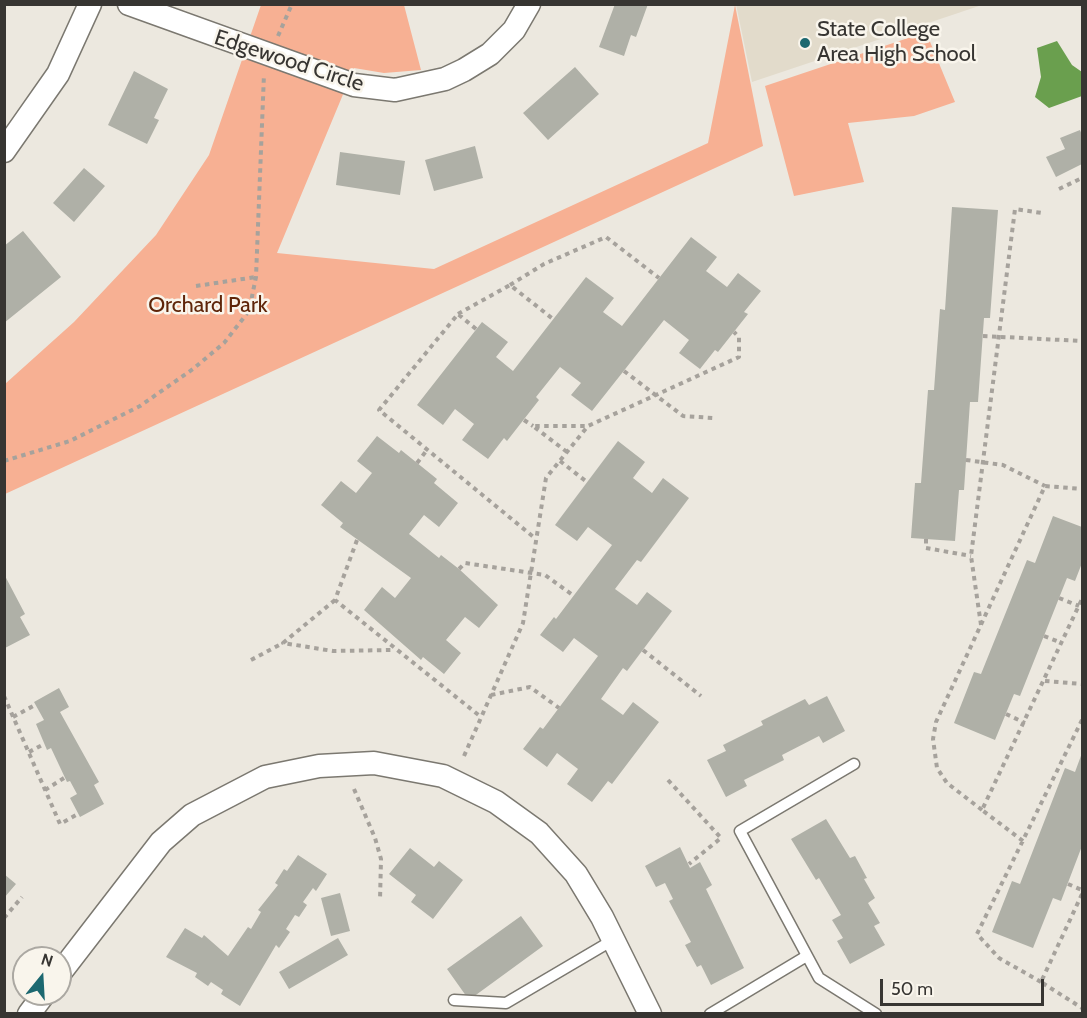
<!DOCTYPE html>
<html>
<head>
<meta charset="utf-8">
<style>
	body { margin:0 }
	#map { position:relative; width:1087px; height:1018px; overflow:hidden; background:#ece8df; font-family:Cabin,sans-serif }
	canvas { display:block }
	.frame { position:absolute; inset:0; border:6px solid #373532; pointer-events:none }
	.north { position:absolute; left:12px; top:946px; width:60px; height:60px; box-sizing:border-box; background:#f9f5ec; border:2px solid #aba8a2; border-radius:50%; rotate:18deg; font-size:16px; font-weight:700; line-height:24px; text-align:center; color:#373532 }
	.north::after { content:''; display:block; margin:auto; width:21px; height:27px; background:#1c6870; clip-path:polygon(50% 0,100% 100%,50% 72%,0 100%) }
	.scale { position:absolute; left:880px; top:979px; width:164px; height:27px; box-sizing:border-box; border:3px solid #373532; border-top:0; padding-left:8px; font-size:18px; line-height:21px; white-space:nowrap; color:#373532; -webkit-text-stroke:4px #f9f5ec; paint-order:stroke }
</style>
</head>
<body>
<div id="map">
<canvas width="1087" height="1018"></canvas>
<div class="frame"></div>
<div class="north">N</div>
<div class="scale">50 m</div>
</div>
<script>
const g = document.querySelector('canvas').getContext('2d');
g.lineJoin = 'round';
function fill(path, color) { g.fillStyle = color; g.fill(path, 'evenodd'); }
const poly = rows => new Path2D(rows.map(r => 'M' + r).join(''));
function strokePath(path, color, width, dash) { g.strokeStyle = color; g.lineWidth = width; g.lineCap = dash ? 'butt' : 'round'; g.setLineDash(dash || []); g.stroke(path); }
function label(font, color, halo, rows, align = 'center') {
  g.font = font + ' Cabin,sans-serif'; g.lineWidth = 5; g.setLineDash([]); g.textBaseline = 'middle'; g.strokeStyle = halo; g.fillStyle = color; for (const [text, x, y, turn = 0] of rows) {
    g.save(); g.translate(x, y); g.rotate((+turn || 0) * Math.PI / 180); g.textAlign = isNaN(turn) ? turn : align; if (halo) g.strokeText(text, 0, 0); g.fillText(text, 0, 0); g.restore();
  }
}
fill(poly([
	[736,4,982,5,752,82]
]), '#e2dbcb');
fill(poly([
	[261,5,404,5,421,70,384,73,354,68,277,253,434,269,708,143,735,5,763,146,5,494,5,384,74,322,156,235,209,155],
	[926,32,955,102,914,116,848,123,864,182,794,196,765,86]
]), '#f7b093');
fill(poly([
	[1057,41,1072,65,1082,72,1082,96,1049,108,1035,97,1041,77,1037,48]
]), '#6a9f4e');
fill(poly([
	[615,4,648,4,636,37,631,35,624,56,599,47],
	[575,67,599,94,548,140,523,113],
	[134,71,168,89,154,118,159,120,147,144,108,125],
	[1080,130,1082,135,1082,164,1056,177,1046,157,1065,149,1060,138],
	[475,146,483,178,434,191,425,160],
	[340,152,405,161,400,195,336,185],
	[84,168,105,186,74,222,53,203],
	[952,207,998,210,990,318,984,318,978,402,970,402,964,490,959,490,955,541,911,538,915,483,921,483,928,390,934,390,940,309,945,310],
	[23,231,61,277,4,323,4,246],
	[691,237,717,257,706,271,727,287,738,273,761,291,744,312,748,314,718,352,715,350,700,369,679,353,689,340,664,320,592,411,571,395,581,383,560,367,536,397,539,400,507,441,504,438,488,459,462,440,474,424,455,409,443,425,417,405,482,322,508,342,496,357,513,371,586,277,614,298,603,312,622,326],
	[377,436,399,453,401,450,437,479,434,483,458,503,439,527,424,515,409,534,439,558,441,555,459,569,498,605,479,628,465,617,446,640,461,653,444,674,423,657,421,660,364,610,382,587,395,598,411,578,340,527,343,523,321,505,341,481,356,493,372,473,357,461],
	[618,441,645,462,633,478,652,493,663,478,689,498,641,562,637,560,615,589,637,605,647,592,672,611,627,671,623,668,601,699,623,715,633,702,659,722,612,784,608,781,592,802,567,784,578,769,557,753,547,767,523,749,540,727,543,729,598,656,574,638,563,652,540,635,554,617,556,619,612,545,588,527,577,541,555,525],
	[1053,516,1082,527,1082,563,1075,581,1067,578,1020,696,1014,694,995,740,954,723,974,672,981,674,1027,560,1035,563],
	[4,574,25,614,20,617,30,635,5,648],
	[59,688,69,707,60,712,99,782,94,785,104,804,80,817,70,798,77,794,70,781,67,782,51,748,47,750,36,724,44,720,34,702],
	[827,696,845,731,823,743,819,736,782,755,784,760,744,780,747,786,726,797,707,760,726,751,723,745,763,725,761,721,805,699,809,705],
	[1082,753,1082,846,1061,901,1053,898,1033,948,992,932,1012,881,1020,884,1065,768,1075,772],
	[826,819,850,858,855,856,867,878,864,879,875,898,868,903,880,923,874,926,885,945,850,964,837,941,843,938,832,920,841,915,819,878,816,880,791,839],
	[680,847,690,868,700,862,712,885,706,889,744,968,711,985,701,965,697,967,685,945,691,942,669,901,673,899,665,883,656,887,645,866],
	[410,848,434,867,439,861,463,880,433,919,411,902,416,895,389,874],
	[298,855,327,874,316,891,313,888,303,902,307,905,299,917,295,915,286,929,290,932,279,948,276,945,240,1006,221,994,223,990,211,982,208,986,195,977,197,973,166,957,185,928,202,938,204,935,228,956,248,927,251,929,261,912,258,910,278,885,275,883,284,869,287,871],
	[4,874,16,884,4,898],
	[340,893,350,931,331,936,321,898],
	[521,916,543,946,469,1000,447,969],
	[338,938,348,955,289,989,279,972]
]), '#afb0a7');
const service = poly([
	[854,764,740,831,819,978,876,1014],
	[454,1000,506,1003,613,940],
	[710,1014,805,957]
]);
const minor = poly([
	[129,4,354,85,395,90,445,79,464,70,490,54,514,30,529,4],
	[4,151,58,74,90,4],
	[60,973,161,842,192,815,265,777,319,766,374,763,443,776,496,802,539,833,576,874,602,917,650,1014],
	[29,1014,44,994]
]);
strokePath(service, '#7b7870', 13);
strokePath(minor, '#7b7870', 25);
strokePath(poly([
	[278,36,292,4],
	[1059,189,1082,178],
	[510,285,544,264,606,237,659,278],
	[196,286,256,277],
	[458,314,510,285,553,319],
	[476,329,458,314,379,410,536,539],
	[983,336,1082,341],
	[624,371,683,416,713,418],
	[524,420,533,426],
	[567,452,533,426,588,426],
	[966,460,1003,465,1045,486],
	[4,461,70,441,140,406,193,369,224,343,249,311,256,277,264,74],
	[560,461,587,482],
	[417,463,427,450],
	[926,539,926,548,971,556],
	[357,540,335,600,481,717],
	[459,569,465,563,545,575,574,596],
	[1059,598,1079,606],
	[335,600,283,643,333,651,393,650],
	[981,625,971,556,1015,209,1042,213],
	[1044,636,1062,643],
	[643,650,701,696],
	[251,660,283,643],
	[1045,681,1082,684],
	[491,695,530,687,559,708],
	[4,696,60,824,78,814],
	[1006,714,1025,723],
	[13,717,35,705],
	[29,752,44,744],
	[464,756,523,623,546,478,588,426,739,357,739,337,734,332],
	[668,780,721,838,689,864],
	[354,789,375,838,381,859,380,900],
	[45,790,64,778],
	[982,810,947,783,937,768,933,739,936,722,1045,486,1082,489],
	[1023,841,982,810,1082,599],
	[1068,884,1082,890],
	[1082,894,1041,982,1082,1008],
	[4,918,22,897],
	[1041,982,999,958,977,934,1082,720]
]), '#a6a29c', 4, [4.5, 4.5]);
strokePath(service, '#fff', 10);
strokePath(minor, '#fff', 22);
for (const [x, y, r, color] of [
	[805,43,6,"#1c6870"]
]) { const dot = new Path2D(); dot.arc(x, y, r, 0, 2 * Math.PI); g.fillStyle = color; g.fill(dot); strokePath(dot, '#f9f5ec', 2); }
label('22px', '#373532', '#f9f5ec', [
	["State College",817,30],
	["Area High School",817,55]
], 'left');
label('22px', '#373532', '#f9f5ec', [
	["Edgewood Circle",289,61,18]
]);
label('22px', '#5f2509', '#f9f5ec', [
	["Orchard Park",208,306]
]);
</script>
</body>
</html>
